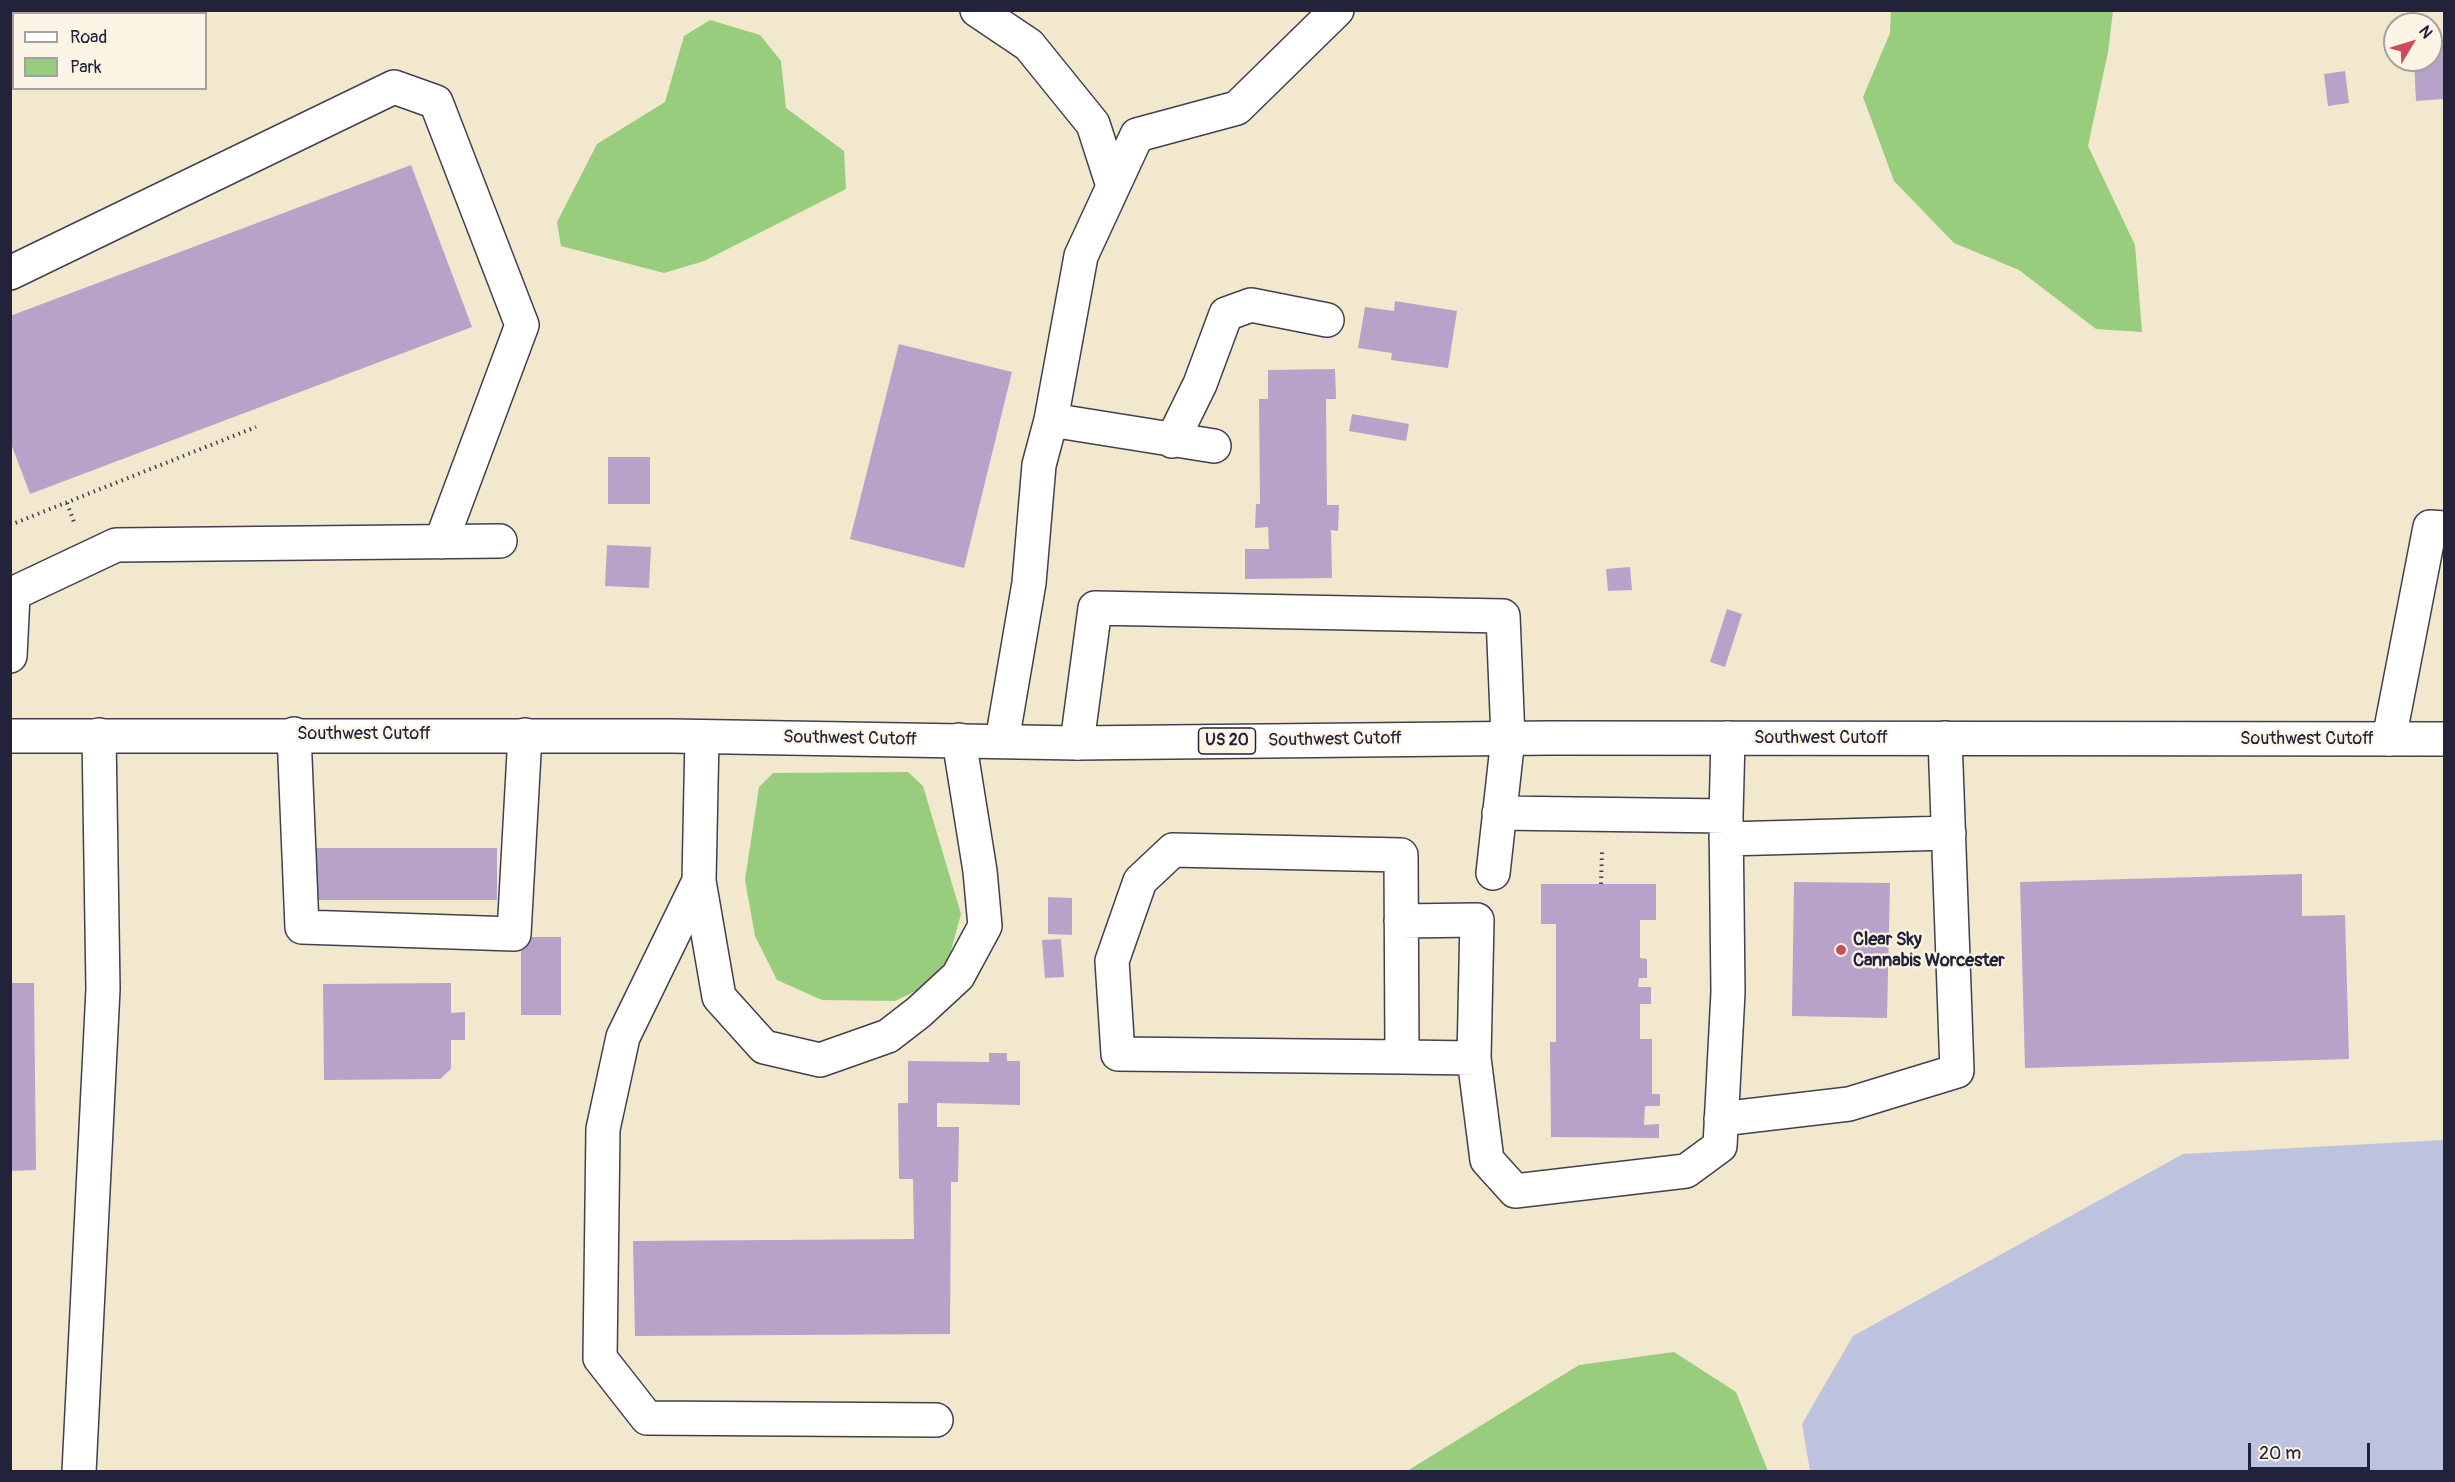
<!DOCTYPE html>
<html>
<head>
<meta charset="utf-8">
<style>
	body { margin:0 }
	#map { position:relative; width:2455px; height:1482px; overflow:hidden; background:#f2e8cd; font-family:Pangolin,sans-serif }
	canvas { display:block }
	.frame { position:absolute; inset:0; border:12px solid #22223b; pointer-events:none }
	.legend { position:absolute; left:12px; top:12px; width:195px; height:78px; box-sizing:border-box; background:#fcf5e5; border:2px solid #a5a1a1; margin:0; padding:8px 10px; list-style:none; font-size:18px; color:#22223b }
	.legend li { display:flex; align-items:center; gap:12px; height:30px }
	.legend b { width:30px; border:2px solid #a5a1a1 }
	.north { position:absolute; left:2383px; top:12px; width:60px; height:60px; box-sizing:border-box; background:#fcf5e5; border:2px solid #a5a1a1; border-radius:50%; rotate:52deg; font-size:16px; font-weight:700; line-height:24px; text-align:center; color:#22223b }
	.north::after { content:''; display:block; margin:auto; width:21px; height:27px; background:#d1495b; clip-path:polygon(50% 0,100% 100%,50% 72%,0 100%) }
	.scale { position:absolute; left:2248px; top:1443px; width:122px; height:27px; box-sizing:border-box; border:3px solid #22223b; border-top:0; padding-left:8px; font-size:18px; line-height:21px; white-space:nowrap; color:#22223b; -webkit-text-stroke:4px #fcf5e5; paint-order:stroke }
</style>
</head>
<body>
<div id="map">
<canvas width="2455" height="1482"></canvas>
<div class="frame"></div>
<ul class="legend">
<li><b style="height:8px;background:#fff"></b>Road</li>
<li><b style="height:16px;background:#98cd7e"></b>Park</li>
</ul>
<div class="north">N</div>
<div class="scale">20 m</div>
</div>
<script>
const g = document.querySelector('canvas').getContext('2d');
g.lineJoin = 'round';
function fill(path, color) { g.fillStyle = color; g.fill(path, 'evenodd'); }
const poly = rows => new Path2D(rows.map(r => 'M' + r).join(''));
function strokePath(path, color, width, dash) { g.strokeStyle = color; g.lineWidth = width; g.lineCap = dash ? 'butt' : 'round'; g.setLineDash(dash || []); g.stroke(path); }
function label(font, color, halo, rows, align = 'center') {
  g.font = font + ' Pangolin,sans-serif'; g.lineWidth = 4.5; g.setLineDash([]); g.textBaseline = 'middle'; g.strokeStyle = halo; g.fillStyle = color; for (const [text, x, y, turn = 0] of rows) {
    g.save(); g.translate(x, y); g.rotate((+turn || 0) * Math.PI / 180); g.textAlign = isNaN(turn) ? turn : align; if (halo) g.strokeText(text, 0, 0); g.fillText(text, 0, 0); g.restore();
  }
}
fill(poly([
	[2444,1140,2444,1471,1810,1471,1802,1424,1853,1336,2183,1154]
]), '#bdc3de');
fill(poly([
	[1891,11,2113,11,2108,52,2088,146,2135,245,2142,332,2096,329,2019,270,1954,243,1894,181,1863,97,1890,33],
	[710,20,760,35,781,61,786,108,844,151,846,189,704,261,664,273,561,246,557,222,597,144,665,102,684,36],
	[908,772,923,786,961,914,949,958,930,984,895,1001,822,1000,777,980,755,936,745,880,759,787,773,773],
	[1674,1352,1736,1392,1768,1471,1407,1471,1579,1365]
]), '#98cd7e');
fill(poly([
	[2431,44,2444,44,2444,99,2416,101,2414,60,2431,60],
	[2345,71,2349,103,2328,106,2324,74],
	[411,165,472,327,30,494,10,441,10,316],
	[1395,301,1457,311,1448,368,1391,360,1392,353,1358,348,1365,307,1394,311],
	[899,344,1012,372,964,568,850,539],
	[1335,369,1336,399,1326,399,1327,505,1339,505,1338,531,1331,530,1332,578,1245,579,1245,549,1269,549,1268,527,1255,528,1256,504,1260,504,1259,399,1268,399,1268,370],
	[1352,414,1409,424,1406,441,1349,431],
	[608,457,650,457,650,504,608,504],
	[607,545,651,547,649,588,605,586],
	[1630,567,1632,590,1608,591,1606,569],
	[1727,609,1742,614,1725,667,1710,662],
	[311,848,497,848,497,900,311,900],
	[2302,874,2302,916,2345,915,2349,1059,2025,1068,2020,882],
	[1794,882,1890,883,1887,1018,1792,1016],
	[1541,884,1656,884,1656,920,1640,920,1640,958,1647,959,1647,978,1639,978,1638,987,1651,987,1651,1004,1640,1004,1640,1039,1652,1039,1652,1094,1660,1094,1660,1106,1645,1106,1644,1125,1659,1124,1659,1138,1551,1137,1550,1042,1556,1042,1556,924,1541,924],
	[1048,897,1072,898,1072,935,1048,934],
	[521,937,561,937,561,1015,521,1015],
	[1061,939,1064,977,1045,978,1042,940],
	[10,983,34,983,36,1170,10,1171],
	[451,983,451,1013,465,1012,465,1040,451,1040,451,1069,440,1079,324,1080,323,984],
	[989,1053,1007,1053,1007,1061,1020,1061,1020,1105,937,1103,937,1127,959,1127,958,1182,951,1182,950,1334,635,1336,633,1241,914,1239,913,1179,899,1179,898,1103,908,1103,908,1061,989,1062]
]), '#b7a2ca');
const minor = poly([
	[977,10,1029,45,1093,124,1113,186],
	[10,273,394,87,436,102,522,325,441,542],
	[1051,420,1081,256,1137,135,1237,108,1337,10],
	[1172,441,1200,384,1226,314,1251,305,1327,320],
	[10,595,116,545,500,541],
	[10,656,13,595],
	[294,734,302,927,514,934,525,735],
	[702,737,699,881,719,997,764,1047,820,1060,888,1036,919,1012,958,976,985,926,980,871,959,740],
	[2389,739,2430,527,2444,528],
	[1002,741,1029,583,1039,465,1051,420,1214,446],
	[1077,743,1095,608,1503,616,1508,738,1493,873],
	[1726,816,1728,738],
	[1726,839,1949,833],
	[699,881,623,1037,603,1129,600,1358,647,1418,936,1420],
	[1401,921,1477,920,1474,1058],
	[1402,1057,1401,855,1173,850,1140,881,1112,961,1118,1054,1402,1057,1474,1058,1487,1160,1515,1191,1686,1171,1720,1146,1728,992,1726,816,1499,813],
	[1721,1119,1849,1104,1957,1071,1945,738],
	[79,1472,103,989,99,735]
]);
const major = poly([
	[10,736,672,736,1077,743,1549,738,2444,739]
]);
strokePath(minor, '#414051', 36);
strokePath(major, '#414051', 36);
strokePath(poly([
	[67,503,75,525],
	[10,525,256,427],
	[1601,884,1602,852]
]), '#414051', 4, [1.5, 4.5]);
strokePath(minor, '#fff', 33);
strokePath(major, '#fff', 33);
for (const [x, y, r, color] of [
	[1841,950,6,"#d1495b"]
]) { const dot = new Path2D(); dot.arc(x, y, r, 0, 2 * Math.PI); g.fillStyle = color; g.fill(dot); strokePath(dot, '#fcf5e5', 2); }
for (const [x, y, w] of [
	[1227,741,57]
]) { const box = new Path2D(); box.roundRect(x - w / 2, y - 13, w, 26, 4.5); g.fillStyle = '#fcf5e5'; g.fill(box); strokePath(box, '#22223b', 1.5); }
label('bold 16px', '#22223b', null, [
	["US 20",1227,741]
]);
label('18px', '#22223b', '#fcf5e5', [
	["Southwest Cutoff",364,734],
	["Southwest Cutoff",1821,738],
	["Southwest Cutoff",850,739,1],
	["Southwest Cutoff",2307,739],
	["Southwest Cutoff",1335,740,-1]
]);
label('bold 18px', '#22223b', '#fcf5e5', [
	["Clear Sky",1853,940],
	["Cannabis Worcester",1853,961]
], 'left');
</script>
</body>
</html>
